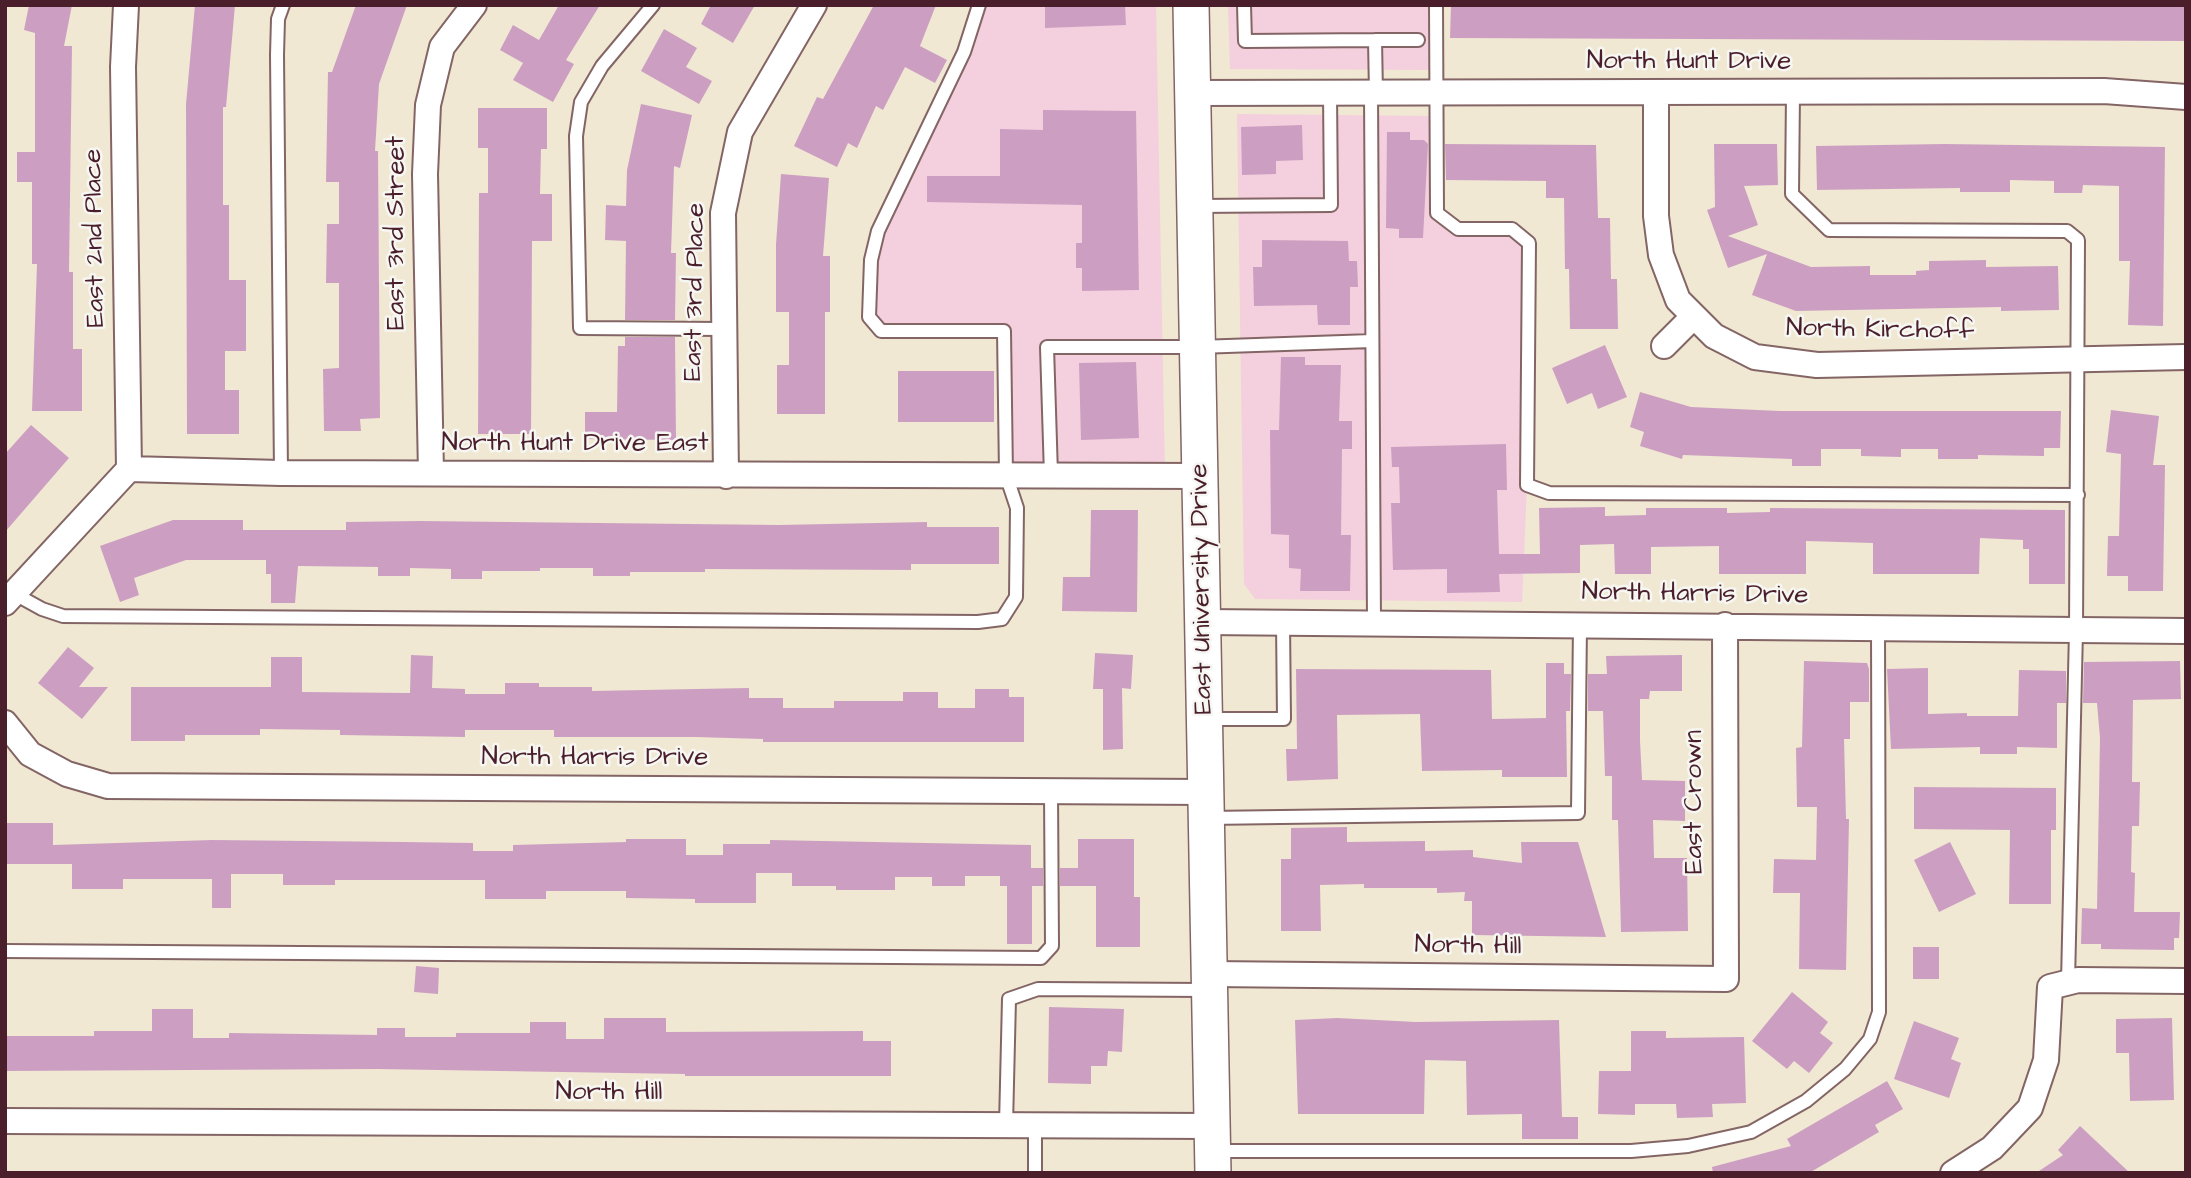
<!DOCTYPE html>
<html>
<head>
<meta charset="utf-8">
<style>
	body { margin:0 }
	#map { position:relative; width:2191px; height:1178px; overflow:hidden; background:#f0e8d2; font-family:"Architects Daughter",sans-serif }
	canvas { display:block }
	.frame { position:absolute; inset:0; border:7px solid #4a1f2b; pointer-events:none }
</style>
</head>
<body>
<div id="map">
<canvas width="2191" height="1178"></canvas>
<div class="frame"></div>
</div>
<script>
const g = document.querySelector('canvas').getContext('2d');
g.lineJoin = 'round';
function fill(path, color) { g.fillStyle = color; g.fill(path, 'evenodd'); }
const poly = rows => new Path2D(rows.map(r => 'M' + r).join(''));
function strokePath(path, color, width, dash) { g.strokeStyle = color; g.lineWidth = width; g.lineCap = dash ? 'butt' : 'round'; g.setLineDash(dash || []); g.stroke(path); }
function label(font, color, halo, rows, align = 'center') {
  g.font = font + ' "Architects Daughter",sans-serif'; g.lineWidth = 5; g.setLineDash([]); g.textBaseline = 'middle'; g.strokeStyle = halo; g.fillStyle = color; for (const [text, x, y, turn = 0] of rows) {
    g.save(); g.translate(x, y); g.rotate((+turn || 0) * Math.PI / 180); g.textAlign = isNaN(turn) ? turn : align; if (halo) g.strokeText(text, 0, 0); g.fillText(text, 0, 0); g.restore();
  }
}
fill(poly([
	[979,5,1156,5,1165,476,1006,475,1004,331,881,331,869,317,871,260],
	[1228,5,1436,5,1437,70,1230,69],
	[1237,114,1437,116,1437,213,1458,229,1512,229,1529,243,1527,485,1522,602,1255,599,1244,584]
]), '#f4cfdd');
fill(poly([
	[29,5,72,5,64,46,72,46,69,272,73,272,73,349,82,349,82,411,32,411,37,264,32,264,32,182,17,182,17,152,35,152,35,33,24,30],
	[195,5,235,5,226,107,223,107,223,205,229,205,229,280,246,280,246,351,225,351,225,390,239,390,239,434,187,434,186,104],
	[356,5,407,5,379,84,375,151,378,151,380,418,360,419,361,431,324,431,323,369,339,368,339,283,326,283,327,224,339,224,339,182,326,182,328,72,332,72],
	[559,5,600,5,566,60,574,64,553,102,513,80,523,63,500,50,513,25,539,40],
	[711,5,755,5,733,43,701,24],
	[874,5,936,5,920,46,947,60,935,83,905,67,883,110,876,106,857,148,848,143,837,167,794,146,817,97,823,99],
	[1045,5,1125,5,1126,25,1045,28],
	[1451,5,2186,5,2186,41,1450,38],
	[664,29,697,48,686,67,712,81,699,104,641,71],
	[641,104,692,115,680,168,674,166,671,253,676,253,675,320,625,320,626,241,605,240,606,205,626,206,627,170],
	[478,108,547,108,547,149,541,149,540,194,552,194,552,241,532,241,531,434,478,434,479,193,488,193,488,148,478,148],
	[1043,110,1136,111,1139,290,1082,291,1082,268,1076,268,1076,243,1082,243,1082,205,927,202,927,176,1000,176,1000,129,1043,130],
	[1302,125,1303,160,1276,161,1276,174,1242,175,1241,127],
	[1387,132,1410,132,1410,140,1424,140,1428,144,1423,238,1399,238,1399,229,1386,228],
	[1445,144,1596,145,1598,218,1610,218,1611,279,1617,279,1618,329,1570,329,1569,269,1565,269,1564,198,1546,198,1546,181,1446,180],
	[1714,144,1777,144,1778,185,1744,186,1758,225,1728,236,1811,267,1870,266,1870,275,1916,275,1916,271,1929,270,1929,261,1986,260,1986,267,2058,266,2059,310,2001,311,2001,307,1796,311,1752,295,1767,254,1728,268,1707,210,1715,207],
	[1945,144,2165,147,2163,326,2128,325,2130,261,2119,261,2119,186,2083,185,2082,193,2054,193,2054,181,2010,180,2010,192,1960,192,1960,188,1817,190,1816,146],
	[781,174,829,178,823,256,830,256,830,312,825,312,825,414,777,414,777,365,789,365,789,312,776,312,776,244],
	[1262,240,1348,241,1349,261,1357,261,1358,287,1350,287,1350,325,1318,325,1317,305,1254,306,1253,267,1262,267],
	[625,337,675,337,676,440,585,439,585,412,617,412,618,346,625,346],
	[1605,345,1627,397,1598,409,1592,393,1567,404,1552,368],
	[1281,357,1305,357,1305,365,1341,365,1339,421,1352,421,1352,449,1342,449,1341,535,1351,535,1350,591,1300,591,1301,569,1289,568,1289,535,1271,534,1270,430,1279,430],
	[1136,362,1139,438,1081,440,1079,363],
	[898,371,994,371,994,422,898,422],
	[1640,392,1691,407,1780,411,2061,411,2060,448,2044,448,2044,456,1978,455,1978,459,1938,459,1938,449,1901,449,1901,457,1861,456,1861,449,1821,449,1821,466,1792,466,1792,459,1683,455,1682,459,1640,446,1644,432,1630,427],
	[2111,410,2159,416,2153,465,2165,465,2163,591,2128,591,2128,576,2107,576,2108,536,2119,536,2121,454,2106,452],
	[31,425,69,458,5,532,5,454],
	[1506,444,1507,490,1497,490,1499,554,1540,554,1539,508,1605,507,1605,516,1646,515,1646,508,1727,508,1727,513,1770,512,1770,508,2065,510,2065,584,2029,584,2029,549,2023,549,2023,540,1980,538,1979,574,1873,574,1873,543,1806,541,1806,574,1719,574,1719,546,1651,547,1651,574,1615,574,1614,544,1580,545,1580,573,1499,574,1500,592,1447,593,1447,569,1393,570,1391,503,1400,503,1399,467,1392,467,1391,447],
	[1091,510,1138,510,1137,612,1062,611,1063,577,1090,577],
	[173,520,243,520,243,530,346,530,346,522,420,521,779,525,927,522,927,527,999,527,999,564,911,564,911,570,705,569,705,572,630,572,630,576,593,576,593,568,540,568,540,571,482,571,482,579,451,579,451,569,410,568,410,576,378,576,378,567,298,566,295,603,271,603,271,574,266,574,266,560,186,560,134,578,139,595,120,602,100,546],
	[68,647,94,668,79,687,108,687,82,719,38,683],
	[1095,653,1133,655,1131,689,1122,688,1123,749,1103,750,1103,689,1093,689],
	[411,655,433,656,432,688,465,689,465,694,505,694,505,683,539,683,539,687,592,687,592,691,749,688,749,698,783,698,783,708,834,708,834,701,903,701,903,692,938,692,938,708,975,708,975,689,1009,689,1009,697,1024,697,1024,742,763,742,763,739,695,737,554,737,554,730,465,730,465,737,340,735,340,730,260,729,260,735,185,735,185,741,131,741,131,687,271,687,271,657,302,657,302,692,410,693],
	[1682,655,1682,691,1650,691,1649,699,1640,699,1640,741,1642,780,1685,781,1685,821,1653,820,1654,858,1687,858,1688,931,1621,932,1618,820,1612,820,1612,776,1605,776,1603,711,1588,711,1588,674,1607,674,1606,656],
	[1804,661,1867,663,1869,669,1869,702,1850,702,1850,739,1844,739,1846,819,1849,819,1846,970,1799,969,1800,893,1773,893,1774,859,1816,860,1817,807,1797,807,1796,748,1802,747],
	[2180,661,2181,699,2133,700,2132,782,2140,782,2139,826,2132,826,2131,872,2135,873,2134,912,2180,912,2179,938,2174,938,2174,950,2101,949,2101,944,2081,944,2082,908,2097,909,2100,738,2097,703,2083,703,2084,662],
	[1546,663,1564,663,1564,674,1571,674,1570,711,1566,711,1567,777,1502,777,1502,770,1422,771,1420,714,1337,715,1338,779,1287,781,1286,749,1297,749,1296,669,1491,670,1492,719,1546,718],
	[1928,668,1928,714,1967,713,1967,716,2018,716,2019,670,2066,671,2066,703,2057,703,2057,748,2017,747,2017,754,1980,754,1980,747,1891,749,1887,669],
	[1914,787,2056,788,2056,830,2051,830,2051,904,2009,904,2010,830,1914,829],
	[5,823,53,823,53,845,212,840,404,842,473,843,473,851,513,851,513,845,626,842,626,839,686,839,686,855,723,855,723,844,770,844,770,840,1031,845,1031,868,1043,868,1043,886,1032,886,1032,944,1007,944,1007,886,1000,886,1000,876,965,876,965,886,932,886,932,877,895,877,895,890,836,890,836,886,792,886,792,873,756,873,756,903,695,903,695,899,626,898,626,891,546,891,546,899,485,899,485,880,335,880,335,885,283,885,283,874,231,874,231,908,212,908,212,879,123,879,123,889,72,889,72,864,5,864],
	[1347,827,1347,842,1425,841,1425,851,1473,850,1473,857,1522,863,1521,842,1578,842,1606,937,1472,935,1472,901,1464,901,1465,892,1437,893,1437,888,1364,888,1364,884,1320,885,1321,931,1281,931,1281,859,1291,859,1291,828],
	[1078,839,1134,839,1134,897,1140,897,1140,947,1096,947,1096,886,1060,886,1060,868,1078,868],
	[1950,842,1976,894,1939,912,1914,860],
	[1913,947,1939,947,1939,979,1913,979],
	[416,966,439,968,438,994,414,992],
	[1792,992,1828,1022,1820,1033,1833,1043,1809,1073,1794,1061,1787,1069,1752,1041],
	[1049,1007,1124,1009,1122,1052,1108,1051,1107,1066,1091,1066,1091,1084,1048,1083],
	[152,1009,193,1009,193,1038,229,1038,229,1033,377,1035,377,1028,405,1028,405,1037,456,1037,456,1033,530,1033,530,1022,566,1022,566,1039,604,1039,604,1018,666,1018,666,1032,863,1031,863,1041,891,1041,891,1076,685,1076,685,1074,377,1069,5,1071,5,1036,94,1036,94,1031,152,1031],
	[1337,1018,1416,1022,1559,1020,1562,1117,1578,1117,1578,1139,1522,1139,1522,1114,1467,1115,1466,1061,1425,1060,1424,1114,1298,1114,1295,1020],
	[2172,1018,2174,1100,2130,1101,2129,1053,2116,1053,2116,1019],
	[1914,1021,1959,1038,1951,1059,1961,1063,1949,1098,1894,1079],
	[1631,1031,1666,1031,1666,1038,1744,1037,1746,1103,1712,1104,1713,1117,1677,1118,1676,1104,1635,1104,1635,1115,1598,1114,1599,1071,1631,1071],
	[1887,1081,1903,1109,1875,1125,1879,1132,1809,1173,1713,1173,1712,1167,1791,1146,1787,1139],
	[2080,1126,2130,1173,2036,1173,2063,1155,2058,1150]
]), '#cc9fc2');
const lane = poly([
	[653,5,602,66,581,102,576,136,580,328,723,329],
	[1244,5,1245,41,1375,40],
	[1436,5,1437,213,1458,229,1512,229,1529,243,1527,485,1549,493,2078,495],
	[1371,93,1374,622],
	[1376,93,1375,40,1418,40],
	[1793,93,1792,194,1829,230,2067,231,2078,240,2076,630,2068,982],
	[1195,206,1331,205,1330,93],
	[281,473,277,55,278,19,283,5],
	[1051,475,1047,347,1198,347,1372,341],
	[13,593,42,609,63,616,978,622,1002,619,1016,597,1017,508,1006,475,1004,331,881,331,869,317,871,260,878,231,964,52,979,5],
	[1206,719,1284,719,1283,622],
	[1207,818,1578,813,1580,623],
	[5,951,1041,958,1052,946,1051,792],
	[1006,1125,1009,999,1038,989,1207,990],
	[1035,1125,1035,1173],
	[1214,1151,1631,1151,1688,1146,1751,1132,1806,1101,1845,1069,1870,1039,1879,1012,1878,627]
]);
const street = poly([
	[126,5,123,67,129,469],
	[1192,93,2104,91,2186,97],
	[1656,93,1656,216,1661,255,1678,300,1714,336,1755,357,1817,365,2186,357],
	[1664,346,1694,316],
	[431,473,425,174,428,105,442,47,474,5],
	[726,476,723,213,740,132,814,5],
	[5,603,129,469,281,473,1202,476],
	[1204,622,2186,631],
	[5,723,30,754,67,774,108,786,1207,792],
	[1210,974,1726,979,1725,625],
	[5,1121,1212,1126],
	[1953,1173,1992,1148,2030,1108,2046,1060,2050,987,2078,980,2186,981]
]);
const secondary = poly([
	[1191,5,1213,1173]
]);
strokePath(lane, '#846565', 16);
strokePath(street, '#846565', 28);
strokePath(secondary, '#846565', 38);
strokePath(lane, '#fff', 12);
strokePath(street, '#fff', 24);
strokePath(secondary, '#fff', 35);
label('26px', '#4a1f2b', '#f6f6f2', [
	["North Hunt Drive",1689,63],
	["East 3rd Street",398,233,-90],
	["East 2nd Place",96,238,-91],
	["East 3rd Place",696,292,-89],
	["North Kirchoff",1880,331,1],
	["North Hunt Drive East",575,445],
	["East University Drive",1203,589,-91],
	["North Harris Drive",1695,595,1],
	["North Harris Drive",595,759],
	["East Crown",1696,802,-90],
	["North Hill",1468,947,1],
	["North Hill",609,1094]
]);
</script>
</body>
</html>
